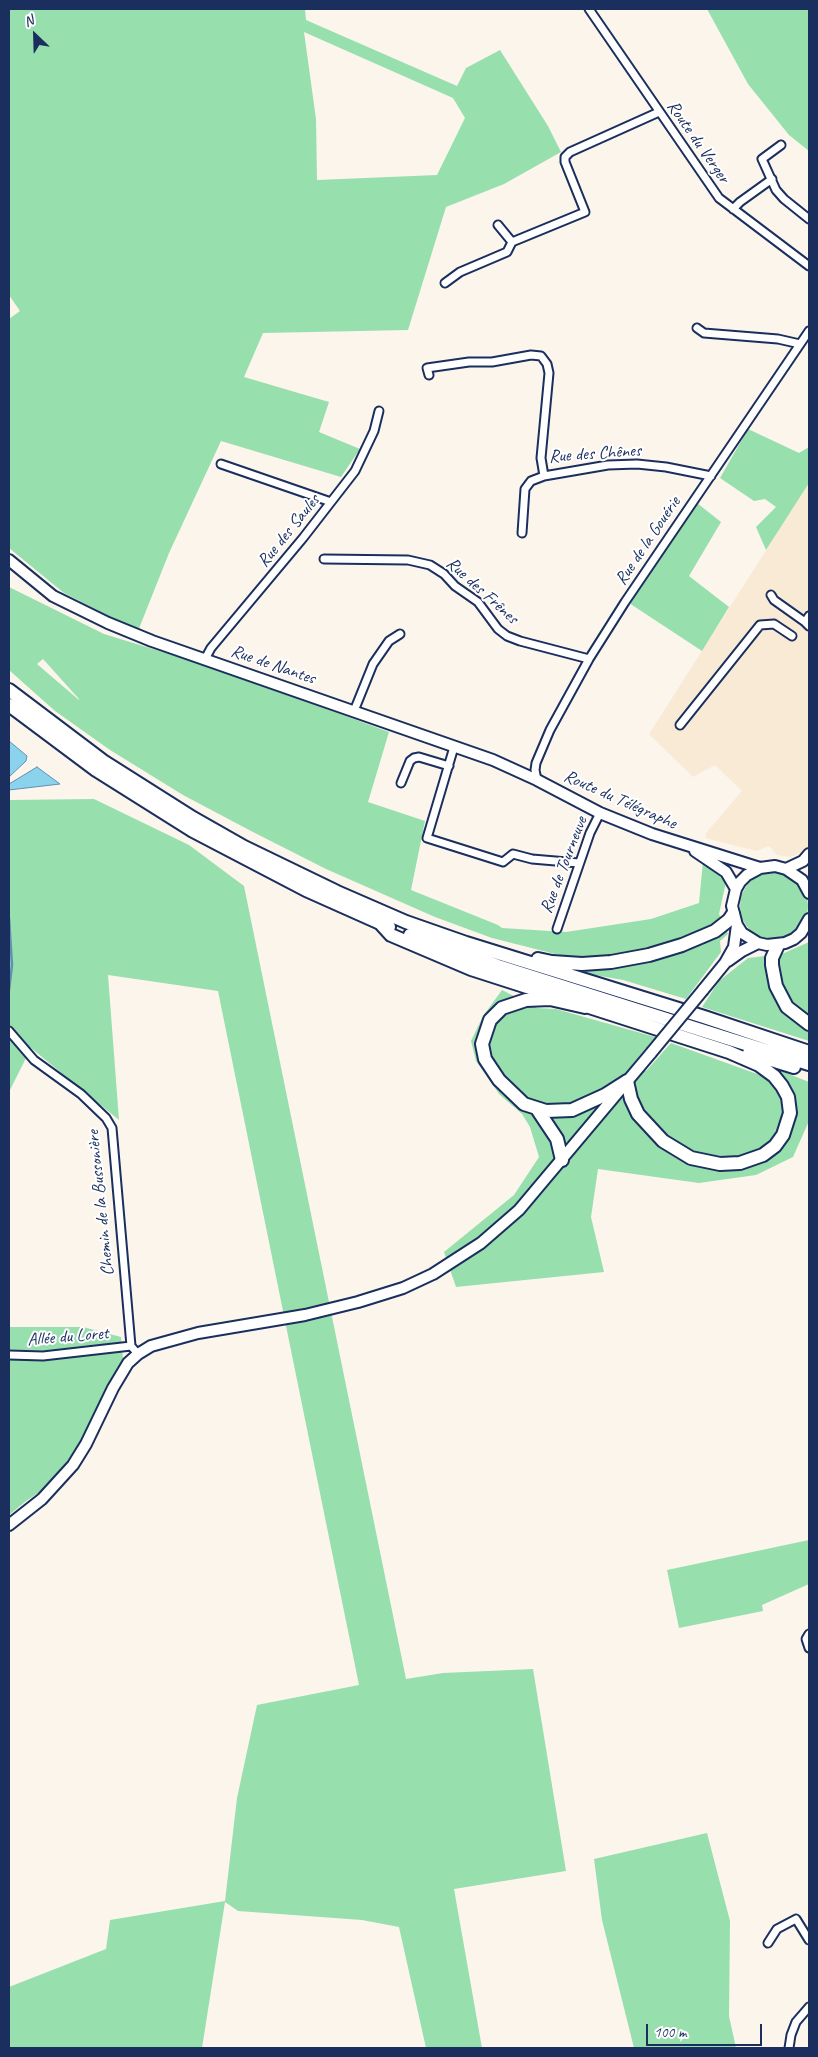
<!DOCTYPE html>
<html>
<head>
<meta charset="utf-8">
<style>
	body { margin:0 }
	#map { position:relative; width:818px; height:2057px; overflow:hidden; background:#fcf5ec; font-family:Caveat,sans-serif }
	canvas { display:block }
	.frame { position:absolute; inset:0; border:10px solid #1b2f5e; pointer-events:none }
	.north { position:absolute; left:10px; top:10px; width:50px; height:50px; -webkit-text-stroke:4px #fff; paint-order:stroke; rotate:336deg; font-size:14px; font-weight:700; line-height:20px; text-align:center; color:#1b2f5e }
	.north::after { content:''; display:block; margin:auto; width:18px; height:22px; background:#1b2f5e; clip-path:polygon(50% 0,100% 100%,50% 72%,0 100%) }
	.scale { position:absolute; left:646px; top:2024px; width:116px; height:22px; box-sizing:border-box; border:2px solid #1b2f5e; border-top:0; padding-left:6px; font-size:15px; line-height:18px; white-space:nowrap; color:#1b2f5e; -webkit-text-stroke:4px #fff; paint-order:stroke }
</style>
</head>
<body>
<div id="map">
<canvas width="818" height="2057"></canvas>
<div class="frame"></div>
<div class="north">N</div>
<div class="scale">100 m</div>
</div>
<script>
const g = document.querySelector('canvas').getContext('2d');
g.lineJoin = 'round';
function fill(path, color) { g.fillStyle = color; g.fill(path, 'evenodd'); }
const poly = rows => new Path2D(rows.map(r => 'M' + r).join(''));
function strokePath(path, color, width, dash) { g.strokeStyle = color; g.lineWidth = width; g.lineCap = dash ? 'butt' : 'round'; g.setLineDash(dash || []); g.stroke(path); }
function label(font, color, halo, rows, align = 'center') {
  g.font = font + ' Caveat,sans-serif'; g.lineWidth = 4; g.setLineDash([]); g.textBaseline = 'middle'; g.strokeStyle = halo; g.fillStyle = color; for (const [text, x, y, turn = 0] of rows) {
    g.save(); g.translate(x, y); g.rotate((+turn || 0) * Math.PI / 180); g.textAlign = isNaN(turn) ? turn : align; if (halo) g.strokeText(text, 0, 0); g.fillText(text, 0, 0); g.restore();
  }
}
fill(poly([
	[809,483,809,847,802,852,790,857,777,855,769,846,756,851,706,838,706,833,742,791,715,765,693,777,649,734]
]), '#f8ead5');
fill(poly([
	[9,9,305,9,306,20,457,86,466,68,500,50,548,126,561,152,504,184,446,207,408,330,263,333,244,377,329,402,319,432,360,449,341,477,221,441,169,553,138,631,64,593,9,548,9,319,20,311,9,295],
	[304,32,453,98,465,118,437,175,317,180,316,119],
	[707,9,809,9,809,151,789,135,748,84],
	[748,429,799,453,809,447,809,483,766,550,756,527,776,507,765,499,754,501,720,478],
	[697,503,721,522,689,576,729,607,702,651,629,603],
	[9,587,104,634,215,668,389,732,368,802,425,821,411,890,498,925,502,928,566,932,651,919,699,903,703,861,726,882,719,914,728,934,720,941,721,952,686,999,623,980,578,972,567,957,492,938,435,917,326,869,251,831,183,795,110,750,55,711,9,670],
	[43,659,79,699,79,700,37,664],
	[94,799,189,845,244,886,406,1679,443,1673,533,1669,566,1871,454,1889,482,2048,426,2048,399,1927,362,1920,238,1911,225,1902,202,2048,9,2048,9,1987,106,1949,110,1920,225,1901,237,1798,257,1705,359,1685,218,991,108,975,119,1120,31,1048,9,1092,9,800],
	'740 906a34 34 0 1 1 68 0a34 34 0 1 1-68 0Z',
	[809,942,809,1041,702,1007,719,981,748,958,782,954],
	[502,990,537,1008,556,1009,655,1037,632,1065,646,1071,671,1043,760,1075,779,1070,809,1082,809,1121,793,1157,756,1175,699,1183,598,1169,591,1217,604,1272,456,1287,444,1252,514,1195,539,1157,530,1127,522,1114,499,1094,476,1061,471,1041,483,1016],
	[9,1327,83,1327,121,1337,123,1359,95,1420,68,1460,44,1489,26,1501,9,1515],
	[809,1540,809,1584,762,1605,763,1611,679,1628,667,1570],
	[707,1833,730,1921,729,2016,736,2048,634,2048,602,1920,594,1859]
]), '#97dfad');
const water = poly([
	[9,741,27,756,26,761,9,777,9,741],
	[37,767,60,784,9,790,9,784,37,767]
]);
fill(water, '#8bd2ec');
strokePath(water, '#5e91b3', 1);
strokePath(poly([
	[9,918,12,965,9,990]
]), '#5e91b3', 2.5);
const street = poly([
	[589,9,719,198,809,266],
	[781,145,762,159,776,190,784,199,809,219],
	[733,209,740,202,772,179],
	[512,242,585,212,565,162,565,157,570,152,659,112],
	[445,283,460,272,507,252,512,242,498,225],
	[697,328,704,333,778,339,800,344],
	[429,375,427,368,469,362,492,362,531,355,541,356,547,364,549,373,541,458,544,476,608,465,637,464,666,467,711,476],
	[221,464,331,502],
	[522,533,525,489,531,481,544,476],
	[324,559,408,560,430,565,444,574,455,586,478,602,498,629,507,636,520,641,589,659],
	[771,595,774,600,805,622],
	[809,616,805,622,809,626],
	[205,659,211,648,303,538,355,471,374,431,379,411],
	[354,711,373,664,389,641,400,634],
	[680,725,760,625,774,624,792,636],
	[454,747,427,838,503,862,513,854,532,859,579,863],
	[537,780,535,770,536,763,550,730,589,659,625,602,809,331],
	[401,783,410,761,414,758,419,757,449,766],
	[557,929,590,833,600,813],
	[9,1031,34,1060,81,1094,106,1118,112,1128,131,1346,138,1354],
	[9,1355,43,1356,131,1346],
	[809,1634,806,1639,809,1648],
	[768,1943,777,1929,796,1919,809,1940],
	[789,2048,791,2035,796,2022,809,2007]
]);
const secondary = poly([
	[9,560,53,596,108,623,152,641,493,760,537,780,600,813,652,834,760,868],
	[695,851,726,872,736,889],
	[786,869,803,861,809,854],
	[809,893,802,880,786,869,775,866,760,868,747,875,740,882,736,889,732,906,737,925,742,933,758,943,767,945,785,943,794,939,801,933,809,919],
	[728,961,742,951,758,943],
	[703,990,725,963,734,947,737,925],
	[9,1525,42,1499,73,1465,86,1444,113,1388,128,1363,138,1354,151,1346,198,1333,305,1315,358,1302,403,1288,433,1274,481,1243,519,1210,651,1053]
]);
const highway = poly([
	[9,690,103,761,193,818,244,847,337,892,406,922,466,943,704,1017,809,1052],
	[9,705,96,770,193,831,306,890,389,927],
	[381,924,391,935,471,969,729,1052,759,1065,774,1076,782,1086,788,1097,790,1113,783,1135,775,1146,763,1155,740,1163,720,1164,691,1158,663,1141,638,1114,631,1099,627,1081,605,1095,572,1110,546,1111,524,1104,499,1080,485,1059,482,1044,490,1020,502,1008,526,1000,550,999,585,1007],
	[410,935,498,966,809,1064],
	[778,945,772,958,772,965,776,986,787,1007,809,1024],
	[538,959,552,962,582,964,611,962,649,955,682,945,715,931,729,920,733,914],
	[749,1053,794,1067],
	[537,1109,557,1139,562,1160]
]);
strokePath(street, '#1b2f5e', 11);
strokePath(secondary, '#1b2f5e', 14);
strokePath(highway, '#1b2f5e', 16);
strokePath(street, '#fff', 7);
strokePath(secondary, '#fff', 10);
strokePath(highway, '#fff', 12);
const secondaryBridge = poly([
	[651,1053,703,990]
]);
strokePath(secondaryBridge, '#1b2f5e', 14, []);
strokePath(secondaryBridge, '#fff', 10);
label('18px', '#1b2f5e', '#fff', [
	["Route du Verger",698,142,55],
	["Rue des Chênes",595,454,-4],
	["Rue des Saules",289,531,-51],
	["Rue de la Gouérie",648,541,-56],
	["Rue des Frênes",482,591,42],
	["Rue de Nantes",273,665,19],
	["Route du Télégraphe",620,800,24],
	["Rue de Tourneuve",564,865,-69],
	["Chemin de la Bussonière",101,1203,-96],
	["Allée du Loret",68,1337,-5]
]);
</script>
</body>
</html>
